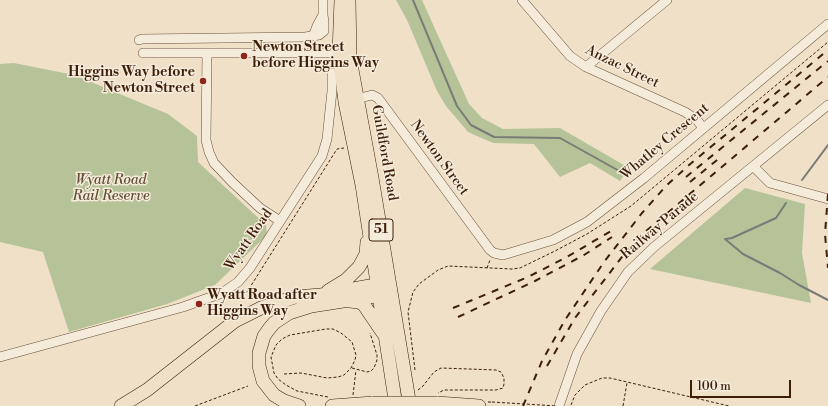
<!DOCTYPE html>
<html>
<head>
<meta charset="utf-8">
<style>
	body { margin:0 }
	#map { position:relative; width:828px; height:406px; overflow:hidden; background:#f0e0c8; font-family:"Libre Bodoni",serif }
	canvas { display:block }
	.scale { position:absolute; left:690px; top:380px; width:101px; height:18px; box-sizing:border-box; border:2px solid #3d1f09; border-top:0; padding-left:5px; font-size:12px; line-height:14px; white-space:nowrap; color:#3d1f09; -webkit-text-stroke:3px #f5ebdb; paint-order:stroke }
</style>
</head>
<body>
<div id="map">
<canvas width="828" height="406"></canvas>
<div class="scale">100 m</div>
</div>
<script>
const g = document.querySelector('canvas').getContext('2d');
g.lineJoin = 'round';
function fill(path, color) { g.fillStyle = color; g.fill(path, 'evenodd'); }
const poly = rows => new Path2D(rows.map(r => 'M' + r).join(''));
function strokePath(path, color, width, dash) { g.strokeStyle = color; g.lineWidth = width; g.lineCap = dash ? 'butt' : 'round'; g.setLineDash(dash || []); g.stroke(path); }
function label(font, color, halo, rows, align = 'center') {
  g.font = font + ' "Libre Bodoni",serif'; g.lineWidth = 3; g.setLineDash([]); g.textBaseline = 'middle'; g.strokeStyle = halo; g.fillStyle = color; for (const [text, x, y, turn = 0] of rows) {
    g.save(); g.translate(x, y); g.rotate((+turn || 0) * Math.PI / 180); g.textAlign = isNaN(turn) ? turn : align; if (halo) g.strokeText(text, 0, 0); g.fillText(text, 0, 0); g.restore();
  }
}
fill(poly([
	[396,0,422,0,469,104,482,118,503,129,560,128,629,168,620,181,590,163,560,177,534,144,493,143,468,132,446,106,437,91,407,20],
	[14,63,74,75,168,114,197,136,198,162,266,225,267,235,215,285,167,304,69,332,43,252,0,242,0,64],
	[745,188,805,204,802,253,811,303,650,269]
]), '#b6c399');
strokePath(poly([
	[413,0,457,106,471,125,494,137,560,138,621,172],
	[802,180,828,145],
	[725,239,743,254,780,273,799,285,828,300],
	[726,239,732,238,776,218,786,203]
]), '#787c77', 2);
const minor = poly([
	[522,0,570,56,586,67,685,112,697,120,703,128],
	[311,36,314,34,317,26,323,15],
	[139,40,142,39,305,37,319,35,324,31,324,22,323,15,323,0],
	[143,53,345,53],
	[207,53,206,140,209,152,214,163,232,182,260,208,280,221],
	[586,67,667,0],
	[352,100,372,95,378,98,490,250,494,253,503,255,553,240,587,222,644,178,828,24],
	[754,167,770,183,828,199],
	[0,357,183,307,222,293,238,282,250,268,322,156,327,139,332,91,332,73],
	[559,406,577,354,601,311,628,272,654,247,828,105]
]);
const highway = poly([
	[341,0,339,54,345,102,362,185,396,406],
	[349,0,350,59,372,178,410,406],
	[328,291,346,280,359,267,366,254,367,242],
	[350,301,359,302,364,305,383,333],
	[437,403,479,406],
	[121,406,147,390,235,321,261,308,295,297,321,295,386,283],
	[299,406,284,401,274,395,263,381,259,366,259,353,264,336,269,329,274,323,289,313,311,306,388,294],
	[332,406,373,403]
]);
strokePath(minor, '#6a4f39', 10);
strokePath(highway, '#3d1f09', 14);
strokePath(poly([
	[487,268,490,260],
	[231,297,247,292,337,149,344,148],
	[352,368,367,372,371,371,374,368,377,360,377,355,370,333],
	[415,370,408,312,413,292,419,284,438,270,448,266,512,269,520,268,555,251,587,234,631,206,828,42],
	[284,374,301,373,327,378,338,377,344,375,351,368,355,360,356,355,352,342,341,333,333,329,326,329,290,335,282,339,276,345,271,357,274,373,278,379,286,385,297,391,328,397],
	[418,390,423,386,434,372,441,368,496,370,501,372,504,378,504,384,503,388,496,390,444,390,438,393],
	[353,395,356,370],
	[488,402,492,402],
	[571,405,575,395,585,385,602,378,610,378,729,406],
	[195,406,248,386],
	[623,406,627,383]
]), '#3d1f09', 1, [3, 2]);
strokePath(minor, '#f5ebdb', 9);
strokePath(highway, '#f0e0c8', 13);
strokePath(poly([
	[686,177,828,61],
	[690,182,722,156],
	[828,194,825,234,828,268],
	[453,308,528,277,567,257,616,228],
	[458,317,535,281,584,255,612,237],
	[547,366,575,318,625,253,645,232,828,77],
	[523,406,542,361,565,320,604,262,642,213,666,186,689,165,828,50]
]), '#3d1f09', 2, [7, 7]);
const highwayBridge = poly([
	[373,403,437,403]
]);
strokePath(highwayBridge, '#3d1f09', 14, []);
strokePath(poly([
	[492,402,557,406]
]), '#3d1f09', 1, [3, 2]);
strokePath(highwayBridge, '#f0e0c8', 13);
for (const [x, y, r, color] of [
	[244,56,4,"#8f2418"],
	[203,81,4,"#8f2418"],
	[199,304,4,"#8f2418"]
]) { const dot = new Path2D(); dot.arc(x, y, r, 0, 2 * Math.PI); g.fillStyle = color; g.fill(dot); strokePath(dot, '#f5ebdb', 1.5); }
for (const [x, y, w] of [
	[381,230,24]
]) { const box = new Path2D(); box.roundRect(x - w / 2, y - 11, w, 22, 3); g.fillStyle = '#f5ebdb'; g.fill(box); strokePath(box, '#3d1f09', 1); }
label('bold 13px', '#3d1f09', null, [
	["51",381,230]
]);
label('bold 14px', '#3d1f09', '#f5ebdb', [
	["Newton Street",252,48],
	["before Higgins Way",252,64],
	["Higgins Way before",195,73,"right"],
	["Newton Street",195,89,"right"],
	["Wyatt Road after",207,296],
	["Higgins Way",207,312]
], 'left');
label('14px', '#3d1f09', '#f5ebdb', [
	["Anzac Street",622,67,26],
	["Whatley Crescent",665,142,-40],
	["Guildford Road",384,153,80],
	["Newton Street",439,158,54],
	["Railway Parade",660,226,-40],
	["Wyatt Road",249,240,-55]
]);
label('italic 14px', '#615034', '#f5ebdb', [
	["Wyatt Road",111,181],
	["Rail Reserve",111,197]
]);
</script>
</body>
</html>
